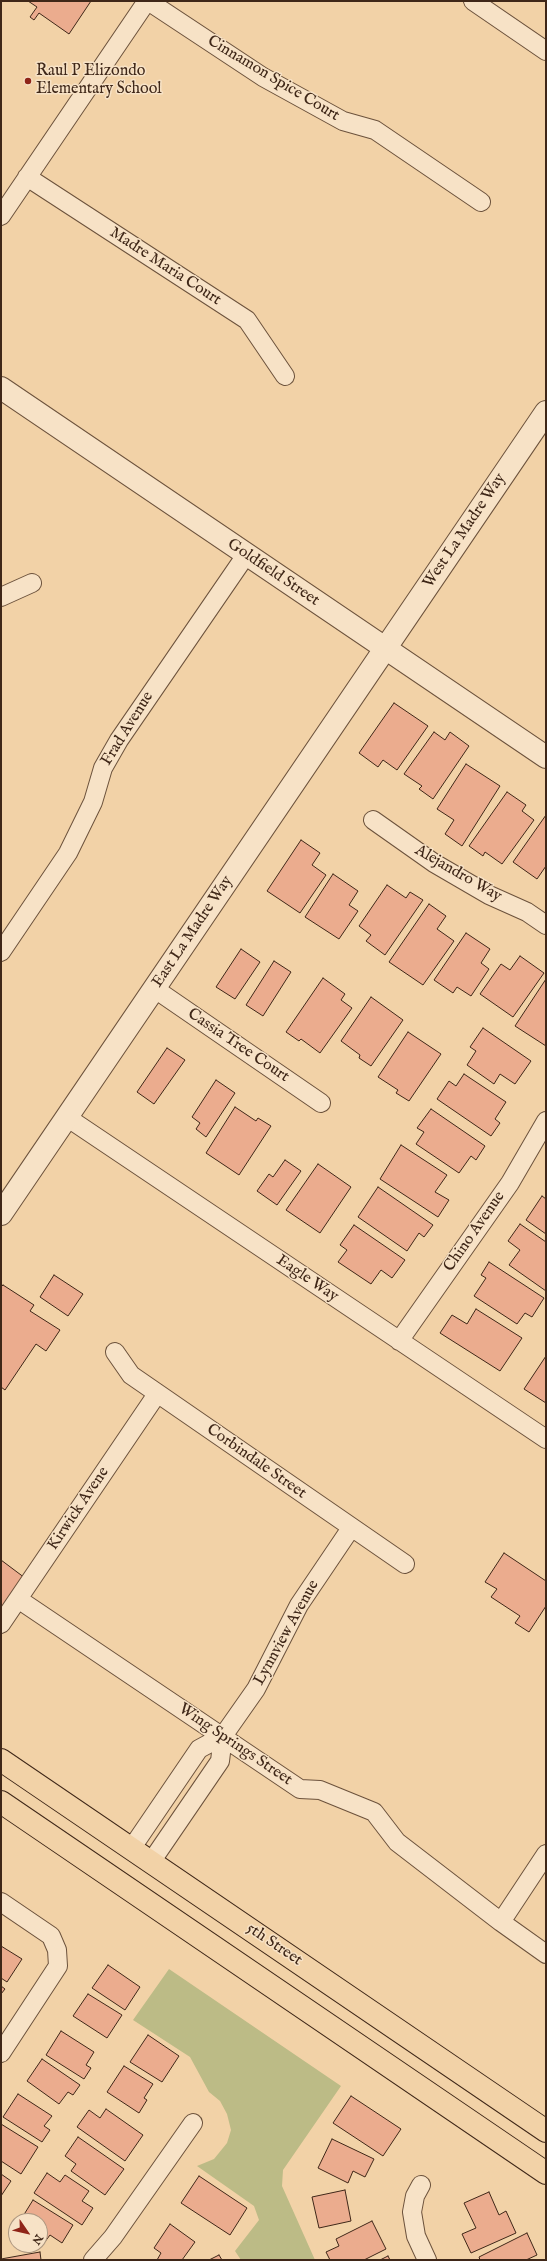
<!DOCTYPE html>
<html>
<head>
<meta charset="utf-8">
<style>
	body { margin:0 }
	#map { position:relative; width:547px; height:2261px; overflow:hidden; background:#f2d2a7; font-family:"IM FELL English",serif }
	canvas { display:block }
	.frame { position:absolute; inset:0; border:2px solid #3f2718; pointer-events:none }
	.north { position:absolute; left:8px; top:2213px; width:40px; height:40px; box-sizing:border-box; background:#f7e2c6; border:1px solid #ad9780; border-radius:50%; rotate:124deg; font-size:11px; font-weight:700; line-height:16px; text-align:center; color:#3f2718 }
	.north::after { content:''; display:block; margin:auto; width:14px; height:18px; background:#8f2418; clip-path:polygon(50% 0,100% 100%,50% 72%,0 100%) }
</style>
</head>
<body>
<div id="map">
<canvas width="547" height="2261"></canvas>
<div class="frame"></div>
<div class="north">N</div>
</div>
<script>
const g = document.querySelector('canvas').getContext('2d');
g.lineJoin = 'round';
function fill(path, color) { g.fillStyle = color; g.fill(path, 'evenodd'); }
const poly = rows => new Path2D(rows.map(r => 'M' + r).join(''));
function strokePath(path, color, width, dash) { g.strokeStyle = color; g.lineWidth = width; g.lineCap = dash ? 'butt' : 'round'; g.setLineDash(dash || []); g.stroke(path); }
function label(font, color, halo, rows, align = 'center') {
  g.font = font + ' "IM FELL English",serif'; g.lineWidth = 3; g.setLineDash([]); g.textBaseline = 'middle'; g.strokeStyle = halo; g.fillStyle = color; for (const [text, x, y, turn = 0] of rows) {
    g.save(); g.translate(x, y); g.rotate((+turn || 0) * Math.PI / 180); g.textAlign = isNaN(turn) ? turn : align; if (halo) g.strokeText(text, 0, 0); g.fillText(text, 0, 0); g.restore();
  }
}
fill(poly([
	[169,1969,341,2086,283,2170,282,2186,315,2260,241,2260,235,2251,259,2220,254,2206,197,2166,214,2159,227,2143,231,2130,227,2114,220,2101,209,2092,190,2057,133,2020]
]), '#bcbb86');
const building = poly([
	[28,1,91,1,69,34,39,13,34,20,30,17,37,7,28,1],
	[394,703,428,726,397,770,383,760,378,767,359,753,394,703],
	[434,732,445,740,450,732,469,746,433,799,419,789,422,786,404,774,434,732],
	[466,764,500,786,462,846,445,834,454,820,437,809,466,764],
	[507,792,526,805,522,811,534,820,502,864,485,852,483,856,469,846,507,792],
	[546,815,546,866,537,879,513,862,546,815],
	[301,840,320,853,312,865,326,875,300,913,267,891,301,840],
	[333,874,358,891,349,905,358,911,339,939,305,917,333,874],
	[387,885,406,898,410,892,423,900,385,955,366,941,371,935,359,926,387,885],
	[429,904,446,916,437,929,454,941,423,985,389,962,429,904],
	[466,933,490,949,481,963,489,969,471,996,457,987,453,993,434,980,466,933],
	[241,949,260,962,235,999,216,987,241,949],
	[520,956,544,973,513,1017,480,994,501,964,510,970,520,956],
	[274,961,291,972,263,1016,246,1005,274,961],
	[323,978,345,994,341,1000,352,1008,320,1053,301,1039,299,1041,286,1032,323,978],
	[546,979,546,1046,515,1026,546,979],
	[371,997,403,1020,371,1066,359,1058,360,1055,341,1041,371,997],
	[483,1028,531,1061,515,1084,500,1074,494,1084,467,1065,476,1051,470,1047,483,1028],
	[408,1032,441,1054,409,1101,396,1093,398,1090,378,1077,408,1032],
	[167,1048,185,1060,154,1104,137,1092,167,1048],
	[464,1074,506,1102,495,1119,500,1123,491,1136,437,1099,449,1081,456,1086,464,1074],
	[216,1080,235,1093,206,1137,196,1129,200,1123,192,1117,216,1080],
	[235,1107,256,1121,258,1118,271,1126,239,1175,206,1153,235,1107],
	[431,1109,485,1146,476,1160,471,1156,459,1173,416,1144,424,1132,417,1128,431,1109],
	[401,1145,447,1175,435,1192,449,1200,438,1217,380,1179,401,1145],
	[285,1160,301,1171,277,1205,257,1191,269,1174,273,1177,285,1160],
	[318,1164,351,1187,320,1233,286,1210,318,1164],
	[378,1187,433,1225,424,1237,419,1233,407,1251,358,1217,378,1187],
	[542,1196,546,1199,546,1234,526,1220,542,1196],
	[520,1224,546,1242,546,1291,509,1265,520,1250,508,1241,520,1224],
	[354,1225,405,1260,392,1278,381,1270,371,1284,338,1262,347,1250,340,1245,354,1225],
	[489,1262,544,1298,532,1317,525,1313,517,1324,474,1296,486,1278,481,1275,489,1262],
	[54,1275,83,1294,68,1316,40,1297,54,1275],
	[3,1285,34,1305,30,1311,60,1330,46,1351,36,1344,5,1390,1,1387,1,1287,3,1285],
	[476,1309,522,1338,500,1371,440,1333,452,1315,467,1324,476,1309],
	[546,1356,546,1403,524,1389,546,1356],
	[504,1553,546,1581,546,1606,529,1632,515,1623,520,1616,491,1597,497,1589,485,1582,504,1553],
	[1,1560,29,1581,8,1611,1,1606,1,1560],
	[1,1946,22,1959,7,1982,1,1978,1,1946],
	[108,1965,140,1987,125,2010,92,1988,108,1965],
	[1,1986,5,1989,1,1994,1,1986],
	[88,1994,122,2015,107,2038,73,2016,88,1994],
	[61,2031,94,2052,86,2065,91,2068,84,2079,46,2055,61,2031],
	[148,2035,179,2056,162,2082,130,2062,148,2035],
	[42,2059,80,2085,73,2095,68,2092,59,2104,27,2081,42,2059],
	[124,2066,153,2084,144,2098,147,2100,139,2113,107,2092,124,2066],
	[18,2094,52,2116,44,2126,50,2130,42,2142,3,2117,18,2094],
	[351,2096,401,2129,383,2156,333,2123,351,2096],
	[106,2109,143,2135,125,2161,77,2127,89,2110,100,2118,106,2109],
	[1,2124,38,2147,21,2174,1,2161,1,2124],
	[78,2137,124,2169,105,2195,71,2171,76,2164,65,2156,78,2137],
	[332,2139,374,2159,365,2177,353,2171,348,2183,318,2168,332,2139],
	[47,2173,60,2182,65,2175,89,2191,82,2201,93,2208,82,2225,34,2193,47,2173],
	[1,2174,11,2181,1,2196,1,2174],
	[199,2176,247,2208,230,2235,181,2203,199,2176],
	[345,2190,351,2221,319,2228,312,2197,345,2190],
	[489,2192,499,2215,506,2211,516,2233,471,2253,462,2234,476,2228,464,2203,489,2192],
	[33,2200,73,2225,62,2243,50,2235,44,2243,40,2241,40,2221,20,2221,33,2200],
	[372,2221,386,2249,364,2260,330,2260,326,2252,339,2246,336,2239,372,2221],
	[170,2224,195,2242,182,2260,157,2260,161,2253,154,2248,170,2224],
	[527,2233,537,2255,526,2260,480,2260,479,2257,527,2233],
	[40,2252,41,2260,1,2260,1,2259,40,2252],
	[219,2255,222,2260,209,2260,219,2255],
	[388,2256,390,2260,380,2260,388,2256]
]);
fill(building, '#ebac8e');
strokePath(building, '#3f2718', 1);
const minor = poly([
	[148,1,263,77,343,121,375,130,481,202],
	[473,1,546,51],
	[27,177,247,320,285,376],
	[1,216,147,1],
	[1,597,32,583],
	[373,820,434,863,489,895,527,912,546,925],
	[1,952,68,853,93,802,103,768,119,740,246,555],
	[155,989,321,1103],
	[68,1118,546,1439],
	[399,1341,510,1183,546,1121],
	[115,1352,131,1375,405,1564],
	[18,1599,300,1789,320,1790,374,1812,397,1842,501,1922,546,1954],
	[1,1624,157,1394],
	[131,1849,199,1749,223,1736],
	[151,1862,220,1761,223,1736,256,1689,299,1605,351,1528],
	[1,1902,51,1936,57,1950,58,1966,1,2053],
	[501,1922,546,1854],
	[421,2185,415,2196,412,2212,416,2236,427,2260],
	[93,2260,113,2237,193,2123]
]);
const tertiary = poly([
	[1,388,546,757],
	[1,1214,546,412]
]);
const primary = poly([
	[1,1760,546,2131],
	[1,1802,546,2173]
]);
strokePath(minor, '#6c523c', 20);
strokePath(tertiary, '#6c523c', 24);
strokePath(primary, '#3f2718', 24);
strokePath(minor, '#f7e2c6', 18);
strokePath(tertiary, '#f7e2c6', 22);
strokePath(primary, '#f2d2a7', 22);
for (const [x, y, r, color] of [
	[28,81,4,"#8f2418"]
]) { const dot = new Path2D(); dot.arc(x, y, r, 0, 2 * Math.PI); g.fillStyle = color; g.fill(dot); strokePath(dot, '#f7e2c6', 1.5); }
label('16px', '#3f2718', '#f7e2c6', [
	["Raul P Elizondo",36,72],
	["Elementary School",36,90]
], 'left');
label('16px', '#3f2718', '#f7e2c6', [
	["Cinnamon Spice Court",273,79,31],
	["Madre Maria Court",165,267,33],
	["West La Madre Way",465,531,-56],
	["Goldfield Street",273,573,34],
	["Frad Avenue",128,729,-58],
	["Alejandro Way",458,874,30],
	["East La Madre Way",193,932,-56],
	["Cassia Tree Court",238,1046,34],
	["Chino Avenue",475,1232,-55],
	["Eagle Way",307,1279,34],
	["Corbindale Street",256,1462,35],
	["Kirwick Avene",79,1509,-56],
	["Lynnview Avenue",287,1633,-61],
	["Wing Springs Street",235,1745,34],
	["5th Street",274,1945,34]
]);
</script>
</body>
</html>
